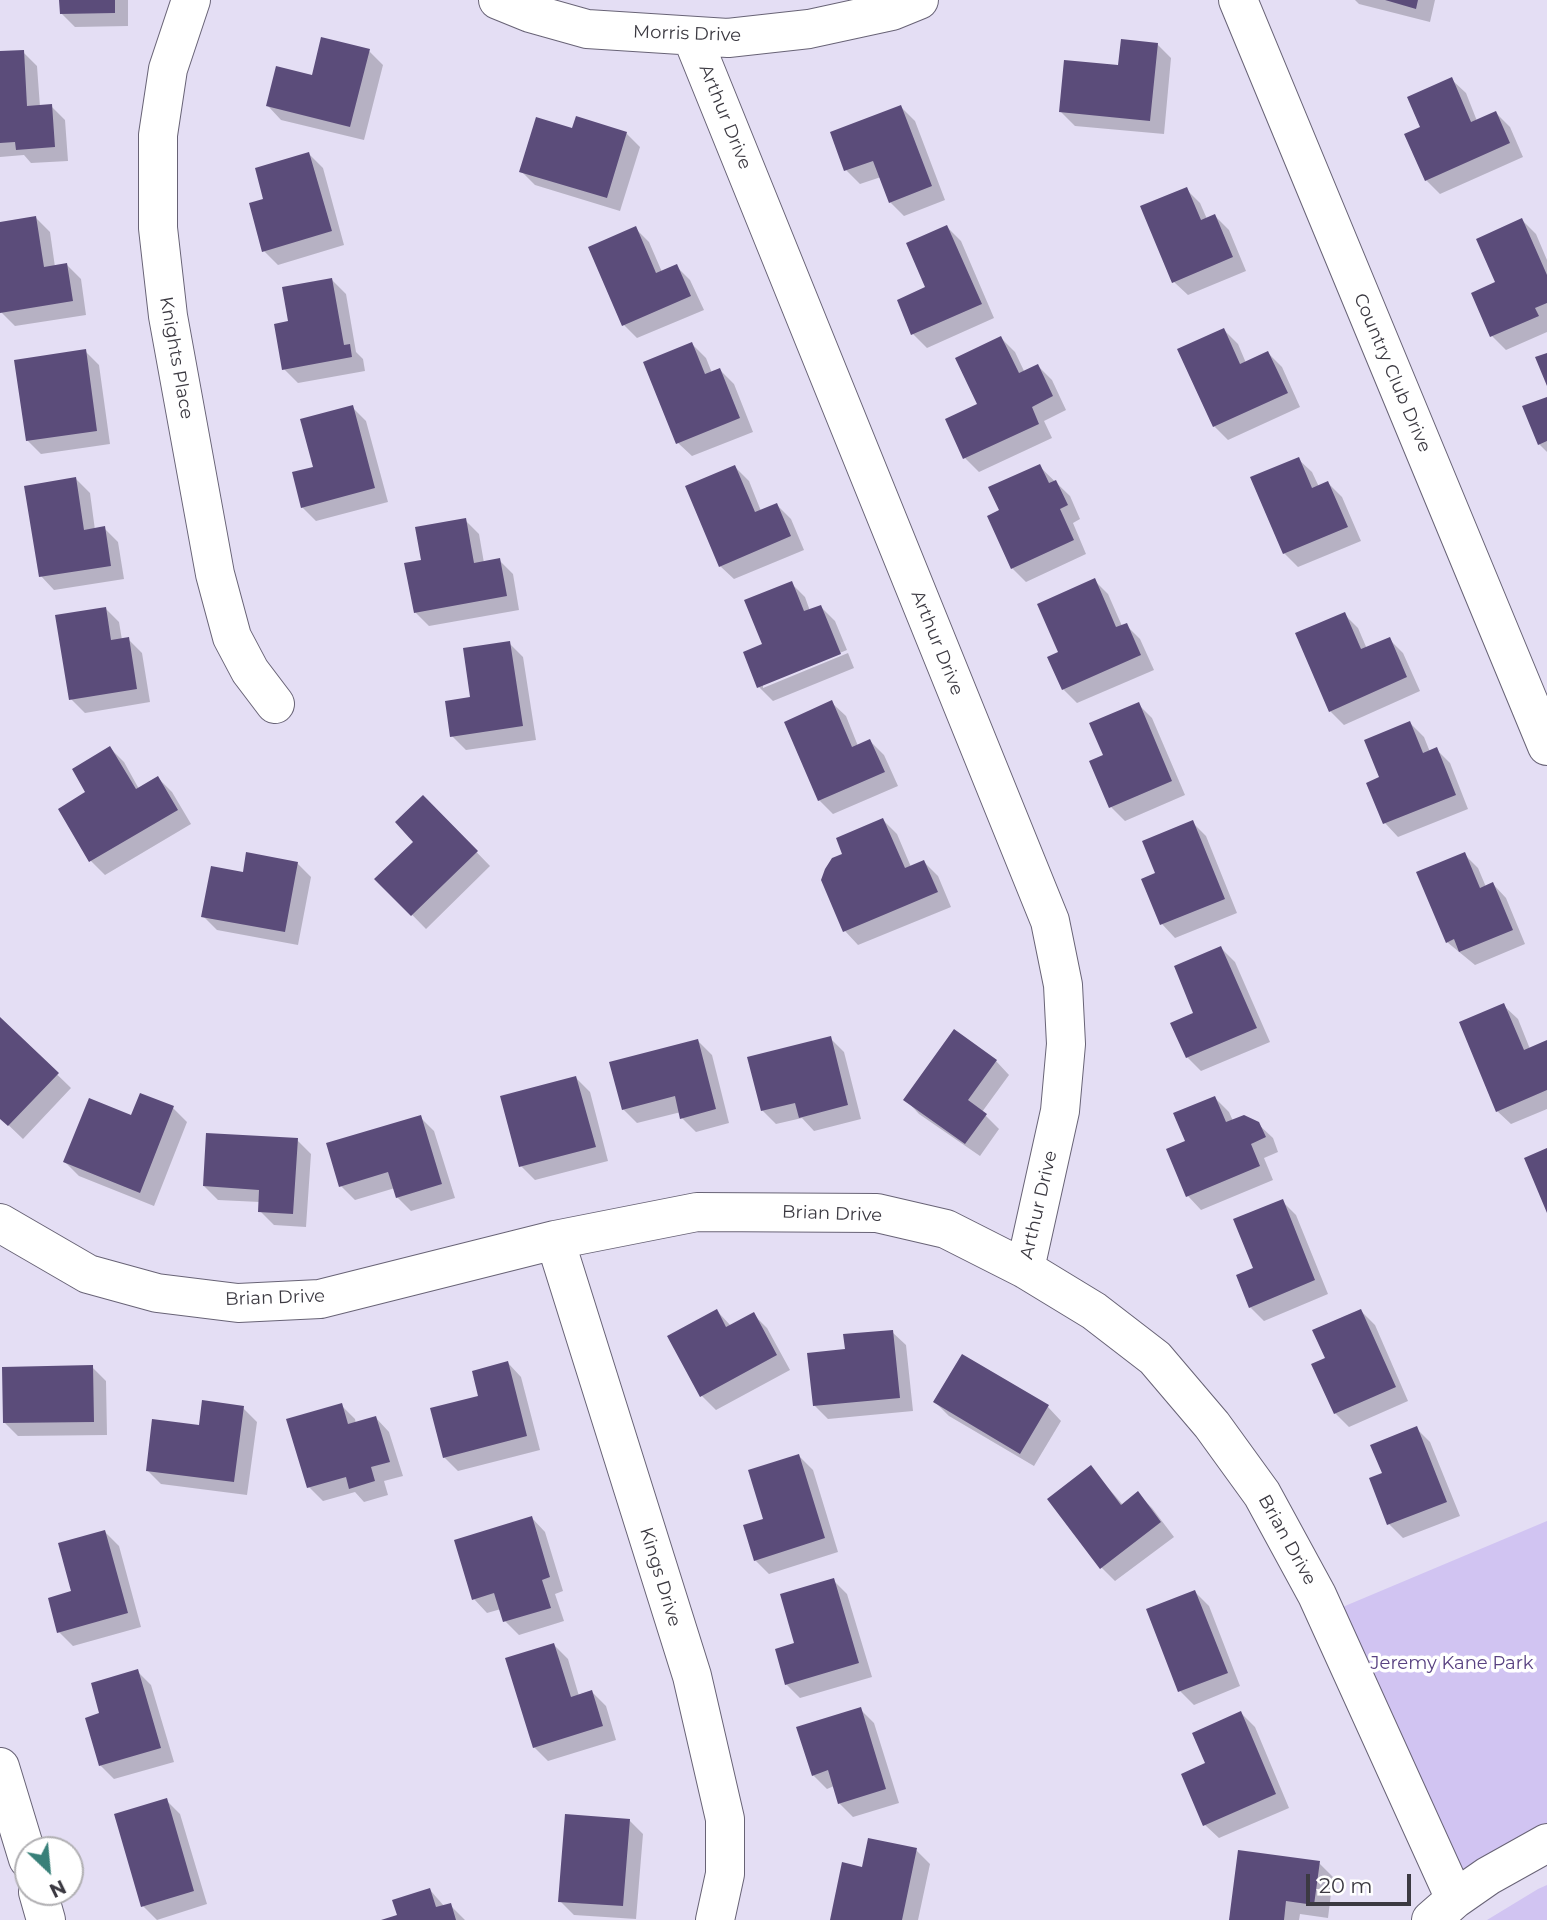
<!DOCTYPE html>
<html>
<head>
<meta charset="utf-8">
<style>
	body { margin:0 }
	#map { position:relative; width:1547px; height:1920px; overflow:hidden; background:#e4def4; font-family:Montserrat,sans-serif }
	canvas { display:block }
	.north { position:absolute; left:14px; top:1836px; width:70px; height:70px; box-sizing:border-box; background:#fff; border:2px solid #b1b0b3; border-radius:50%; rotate:154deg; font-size:19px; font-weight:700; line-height:28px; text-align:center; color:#3b3941 }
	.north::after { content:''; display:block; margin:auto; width:24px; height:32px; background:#388079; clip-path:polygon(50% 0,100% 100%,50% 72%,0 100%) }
	.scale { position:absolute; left:1306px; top:1874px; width:105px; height:32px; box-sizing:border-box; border:4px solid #3b3941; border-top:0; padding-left:9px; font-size:21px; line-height:24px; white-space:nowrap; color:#3b3941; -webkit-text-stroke:5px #fff; paint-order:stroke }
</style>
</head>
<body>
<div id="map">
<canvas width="1547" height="1920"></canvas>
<div class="north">N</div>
<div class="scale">20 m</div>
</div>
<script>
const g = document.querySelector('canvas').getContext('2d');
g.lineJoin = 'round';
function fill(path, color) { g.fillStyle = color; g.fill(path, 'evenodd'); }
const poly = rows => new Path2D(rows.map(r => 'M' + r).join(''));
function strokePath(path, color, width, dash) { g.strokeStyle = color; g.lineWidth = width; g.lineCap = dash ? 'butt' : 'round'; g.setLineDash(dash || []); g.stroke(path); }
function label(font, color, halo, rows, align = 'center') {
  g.font = font + ' Montserrat,sans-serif'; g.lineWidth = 7; g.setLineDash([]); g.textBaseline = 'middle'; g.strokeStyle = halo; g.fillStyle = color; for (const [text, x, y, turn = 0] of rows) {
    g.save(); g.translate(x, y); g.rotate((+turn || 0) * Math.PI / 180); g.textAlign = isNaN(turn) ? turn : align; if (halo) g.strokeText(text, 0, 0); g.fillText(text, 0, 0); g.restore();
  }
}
fill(poly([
	[1547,1521,1547,1843,1455,1899,1326,1614],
	[1547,1885,1547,1920,1487,1920,1538,1889]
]), '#d1c4f2');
fill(poly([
	[61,0,128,0,128,26,75,27,61,13],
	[1355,0,1435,0,1430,22,1359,4],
	[1157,44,1171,58,1164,134,1075,126,1061,112,1120,67],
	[369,51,383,65,364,140,281,120,268,106,313,77],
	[23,52,37,66,40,107,51,106,65,120,68,161,31,163,24,155,0,157,0,53],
	[1452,80,1466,93,1477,121,1496,113,1510,127,1523,157,1440,194,1426,180,1422,128],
	[901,107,915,121,945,200,904,216,890,202,881,177,860,184,846,170,832,133],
	[573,130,626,133,640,147,620,211,535,185,521,171],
	[309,154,323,168,344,245,278,265,264,251,266,200],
	[1186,189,1200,203,1207,219,1215,216,1229,230,1246,271,1188,295,1174,282],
	[36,218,50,232,55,267,67,265,81,279,86,315,15,326,1,312,0,304,0,223],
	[1522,220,1536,234,1547,260,1547,332,1506,350,1492,336,1498,283],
	[947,227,961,241,994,318,927,348,913,334],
	[635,228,649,242,662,272,676,266,690,280,704,310,637,338,624,325],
	[332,280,346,294,356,352,363,359,365,371,298,383,284,369,290,323],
	[1224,330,1238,344,1246,363,1268,353,1282,367,1300,407,1228,440,1214,426],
	[1001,338,1015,352,1025,373,1038,366,1052,380,1066,410,1044,421,1052,438,979,472,965,458],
	[692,344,706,358,712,373,720,370,734,384,753,432,692,456,678,443],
	[85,351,99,365,110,444,41,454,27,440],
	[1547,398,1547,452,1539,444],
	[352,407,366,421,388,502,316,521,302,507,315,468],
	[1298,459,1312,472,1319,487,1328,483,1342,497,1361,541,1298,567,1284,553],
	[1039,466,1070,496,1080,519,1073,523,1086,554,1026,582,1012,568,1001,511],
	[735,467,749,481,761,511,777,505,791,519,804,550,734,579,720,566],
	[76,479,90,493,95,530,104,528,118,542,124,579,54,590,41,576],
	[465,520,479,534,484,563,499,560,513,574,519,610,429,626,415,612,423,562],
	[1094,580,1108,594,1122,626,1126,625,1140,639,1154,670,1077,703,1063,689,1060,653],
	[791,583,805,597,810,611,821,607,835,621,847,650,763,684,763,688,848,653,854,668,773,701,759,687,765,645],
	[105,608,119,622,122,640,128,639,142,653,150,702,85,713,71,699],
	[1344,614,1358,628,1367,649,1389,639,1403,653,1420,691,1344,725,1330,711],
	[509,643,523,657,536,740,466,750,452,736,472,698],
	[832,703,846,716,858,746,870,741,884,755,898,786,833,814,819,800,786,723],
	[1138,704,1152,718,1185,795,1125,821,1111,807,1106,756],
	[1410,723,1424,737,1430,752,1436,749,1450,763,1468,809,1398,837,1385,823,1381,778],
	[110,748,124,762,139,789,158,778,172,792,191,824,105,875,91,861,60,809,88,793],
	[423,797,490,866,426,929,377,879,415,842],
	[883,820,897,834,911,867,924,862,938,876,951,907,858,945,845,931,844,855],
	[1192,822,1206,836,1237,913,1175,938,1162,924],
	[1464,854,1478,868,1486,887,1493,884,1506,898,1525,944,1475,965,1447,942],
	[297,863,311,877,298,945,217,930,203,916,244,874],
	[1221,948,1235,962,1270,1042,1201,1071,1187,1057,1196,1014],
	[1504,1006,1518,1019,1530,1049,1547,1042,1547,1109,1511,1124,1497,1111],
	[0,1019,71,1088,23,1139,0,1117],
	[830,1038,844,1052,861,1119,814,1131,802,1118,776,1124,762,1110],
	[698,1041,712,1055,729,1123,696,1132,682,1118,681,1112,637,1123,623,1109],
	[996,1061,1009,1075,982,1112,999,1129,980,1156,919,1114,906,1100],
	[576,1078,590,1092,608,1161,535,1180,521,1166],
	[1215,1098,1229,1112,1233,1121,1258,1124,1273,1138,1278,1152,1264,1158,1273,1180,1201,1210,1188,1196,1188,1142],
	[173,1108,187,1122,154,1206,79,1176,65,1162,132,1118],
	[420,1117,434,1131,455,1198,411,1211,397,1197,395,1188,355,1200,341,1186],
	[297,1140,311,1154,306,1227,274,1225,260,1211,260,1202,218,1200,204,1186],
	[1282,1201,1296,1215,1328,1294,1264,1321,1250,1307],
	[717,1311,731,1326,753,1314,767,1328,790,1370,716,1410,702,1396],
	[1361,1311,1375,1325,1408,1401,1349,1427,1335,1413,1327,1359],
	[892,1332,906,1345,913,1411,828,1419,814,1405],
	[508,1363,521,1377,540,1450,458,1471,444,1457,480,1397],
	[92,1367,106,1381,107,1435,18,1436,4,1422],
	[935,1402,1048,1407,1061,1421,1034,1466,949,1416],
	[341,1405,355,1419,356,1424,376,1418,389,1432,403,1476,384,1481,388,1495,364,1502,355,1492,323,1501,309,1487],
	[243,1408,257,1422,247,1495,161,1484,147,1470],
	[1416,1428,1430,1442,1460,1516,1403,1538,1389,1524,1371,1479,1384,1474],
	[799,1456,813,1470,838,1552,769,1574,755,1560,765,1520],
	[1091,1468,1123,1505,1138,1494,1152,1508,1174,1537,1115,1581,1101,1567],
	[532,1518,545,1532,563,1591,555,1594,564,1621,519,1635,505,1621,501,1609,487,1613,474,1599],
	[105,1532,119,1546,141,1627,73,1646,59,1632,73,1592],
	[833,1580,847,1594,872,1677,800,1698,786,1684,796,1644],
	[1195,1592,1209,1606,1240,1686,1194,1705,1180,1691],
	[554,1645,568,1659,579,1696,592,1692,606,1706,616,1740,548,1761,534,1747],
	[137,1671,151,1685,174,1762,114,1779,100,1765,102,1715],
	[860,1709,874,1723,899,1803,853,1817,839,1803,834,1786,827,1789,813,1775],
	[1241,1713,1255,1727,1289,1808,1219,1838,1205,1825,1207,1764],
	[166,1800,180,1814,207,1904,157,1920,143,1906],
	[629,1820,643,1834,636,1919,574,1915,560,1901],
	[916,1850,930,1864,918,1920,832,1920,863,1869],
	[1319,1863,1333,1877,1328,1918,1300,1914,1299,1920,1230,1920],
	[430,1890,444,1906,450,1905,465,1920,384,1920,399,1916]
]), '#0003');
fill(poly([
	[59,0,115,0,115,13,60,14],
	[1385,0,1418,0,1416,9],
	[321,37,370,49,350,127,266,106,276,66,312,75],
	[1121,39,1158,43,1150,121,1059,112,1064,60,1118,65],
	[24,50,27,106,52,104,55,147,16,150,15,142,0,143,0,51],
	[1452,77,1471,122,1496,111,1510,143,1425,181,1404,134,1420,127,1407,97],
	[901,105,932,186,889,203,873,161,844,171,830,132],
	[576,116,627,132,607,198,519,172,536,117,572,128],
	[309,152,332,231,262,252,249,203,263,199,255,168],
	[1187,187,1201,220,1215,214,1233,257,1172,283,1140,206],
	[36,216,44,267,67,263,73,301,0,313,0,222],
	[1522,218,1547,275,1547,303,1535,308,1539,316,1490,337,1471,293,1495,282,1476,239],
	[947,225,982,304,911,335,897,300,925,287,906,243],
	[636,226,656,273,677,264,691,296,622,326,588,247],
	[332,278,344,345,350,344,352,357,282,370,274,324,288,321,282,287],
	[1224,328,1240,364,1268,351,1288,393,1213,427,1177,349],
	[1001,336,1019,373,1038,364,1053,396,1032,407,1039,424,963,459,945,419,977,404,955,358],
	[692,342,705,374,720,368,740,418,676,444,643,362],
	[86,349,97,431,26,441,14,360],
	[1547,353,1547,386,1535,357],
	[1547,397,1547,441,1538,445,1522,406],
	[353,405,375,488,301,508,292,472,313,467,300,419],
	[1299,457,1312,488,1328,481,1348,527,1283,554,1250,477],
	[1040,464,1049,483,1056,480,1068,505,1060,509,1074,540,1011,569,987,516,999,510,988,487],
	[735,465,755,512,777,503,791,536,719,567,685,486],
	[76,477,84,530,105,526,111,566,39,577,24,486],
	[466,518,474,563,500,558,507,596,414,613,404,563,421,560,415,527],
	[1095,578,1116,627,1127,623,1141,655,1062,690,1047,657,1058,652,1037,604],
	[792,581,804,611,821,605,841,654,757,688,743,652,762,644,744,600],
	[106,607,111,640,129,637,137,689,69,700,55,615],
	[1345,612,1361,649,1390,637,1407,677,1329,712,1295,633],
	[510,641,523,726,450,737,445,701,470,697,463,648],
	[832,700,852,747,870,739,885,772,818,801,784,722],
	[1139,702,1172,781,1109,808,1089,761,1103,755,1089,723],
	[1410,721,1423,753,1437,747,1456,795,1383,824,1366,783,1379,777,1364,740],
	[110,746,136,789,158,776,178,810,89,862,58,809,85,792,72,769],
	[423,795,478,851,411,916,374,879,413,842,395,822],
	[883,818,905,868,924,860,938,892,843,932,821,880,825,869,832,858,842,854,836,838],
	[1193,820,1225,899,1160,925,1141,879,1155,873,1142,841],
	[246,852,298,862,285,932,201,917,211,866,243,872],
	[1465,852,1480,888,1493,882,1513,930,1459,952,1454,939,1446,943,1416,872],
	[1221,946,1257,1028,1186,1058,1170,1023,1193,1013,1174,966],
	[1504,1003,1524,1050,1547,1040,1547,1090,1496,1112,1459,1022],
	[0,1017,59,1073,8,1126,0,1119],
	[954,1029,997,1060,968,1100,987,1114,965,1144,903,1100],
	[831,1036,848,1105,799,1118,795,1103,761,1111,747,1057],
	[698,1039,716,1109,680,1119,675,1096,622,1110,609,1062],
	[576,1076,596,1147,519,1167,500,1096],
	[140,1093,174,1106,140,1193,63,1162,89,1098,131,1115],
	[1215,1096,1226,1122,1244,1115,1259,1122,1266,1137,1251,1144,1260,1166,1186,1197,1166,1149,1185,1141,1173,1113],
	[421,1115,442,1184,396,1198,388,1172,339,1187,326,1143],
	[206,1133,298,1138,293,1214,258,1212,259,1190,203,1186],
	[1547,1148,1547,1213,1524,1158],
	[1283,1199,1315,1280,1249,1308,1236,1275,1253,1268,1233,1219],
	[717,1309,726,1327,754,1312,777,1355,700,1397,667,1336],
	[1361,1309,1396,1387,1334,1414,1311,1364,1325,1358,1312,1330],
	[893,1330,900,1398,813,1406,807,1353,845,1349,843,1334],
	[962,1354,1049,1405,1020,1454,933,1402],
	[508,1361,527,1436,443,1458,430,1408,478,1396,472,1371],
	[93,1365,94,1422,3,1423,2,1367],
	[202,1400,244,1406,234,1482,146,1471,152,1419,199,1425],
	[342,1403,348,1424,376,1416,390,1462,371,1467,375,1481,349,1489,346,1477,307,1488,286,1419],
	[1417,1426,1447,1502,1387,1525,1369,1478,1382,1473,1370,1445],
	[799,1454,825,1538,754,1561,743,1525,763,1519,748,1470],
	[1091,1465,1121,1505,1138,1491,1161,1522,1100,1569,1047,1499],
	[532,1516,550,1577,542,1580,551,1608,503,1622,494,1593,472,1600,454,1540],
	[105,1530,128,1613,57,1633,48,1598,71,1591,58,1543],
	[834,1578,859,1663,785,1685,775,1649,794,1643,780,1594],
	[1195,1590,1228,1673,1178,1692,1146,1609],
	[554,1643,571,1697,592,1690,603,1726,533,1748,505,1658],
	[138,1669,161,1748,99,1766,85,1718,99,1713,91,1683],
	[861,1707,886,1789,838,1804,828,1770,812,1776,796,1727],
	[1241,1711,1276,1794,1203,1826,1181,1774,1205,1763,1192,1733],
	[167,1798,194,1891,141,1907,114,1814],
	[565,1814,630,1819,623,1906,558,1902],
	[868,1838,917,1848,902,1920,830,1920,842,1862,862,1867],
	[1238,1850,1320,1861,1314,1905,1286,1901,1284,1920,1229,1920],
	[430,1888,436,1907,451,1903,456,1920,381,1920,397,1915,392,1900]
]), '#5b4c7a');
const minor = poly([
	[191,0,168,69,158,135,158,228,168,316,215,574,232,637,250,671,275,704],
	[498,0,530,13,587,29,728,38,809,29,892,11,919,0],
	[1238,0,1547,746],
	[692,37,1050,921,1063,985,1066,1044,1060,1111,1025,1269],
	[0,1223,88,1274,157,1293,238,1303,320,1299,555,1240,697,1212,877,1213,946,1229,1025,1269,1094,1311,1155,1358,1212,1425,1262,1494,1317,1595,1455,1899],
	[555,1240,692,1676,725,1819,725,1874,715,1920],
	[0,1767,28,1859],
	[38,1892,46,1920],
	[1431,1920,1455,1899,1488,1876,1547,1843]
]);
strokePath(minor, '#686376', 40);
strokePath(minor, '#fff', 38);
label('18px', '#3b3941', '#fff', [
	["Morris Drive",687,34,2],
	["Arthur Drive",725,117,68],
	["Knights Place",176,358,80],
	["Country Club Drive",1392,373,67],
	["Arthur Drive",937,643,68],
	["Arthur Drive",1039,1205,-77],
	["Brian Drive",832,1214,2],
	["Brian Drive",275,1298,-2],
	["Brian Drive",1287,1540,61],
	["Kings Drive",660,1577,73]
]);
label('18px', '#584181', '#fff', [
	["Jeremy Kane Park",1452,1664]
]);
</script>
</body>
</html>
